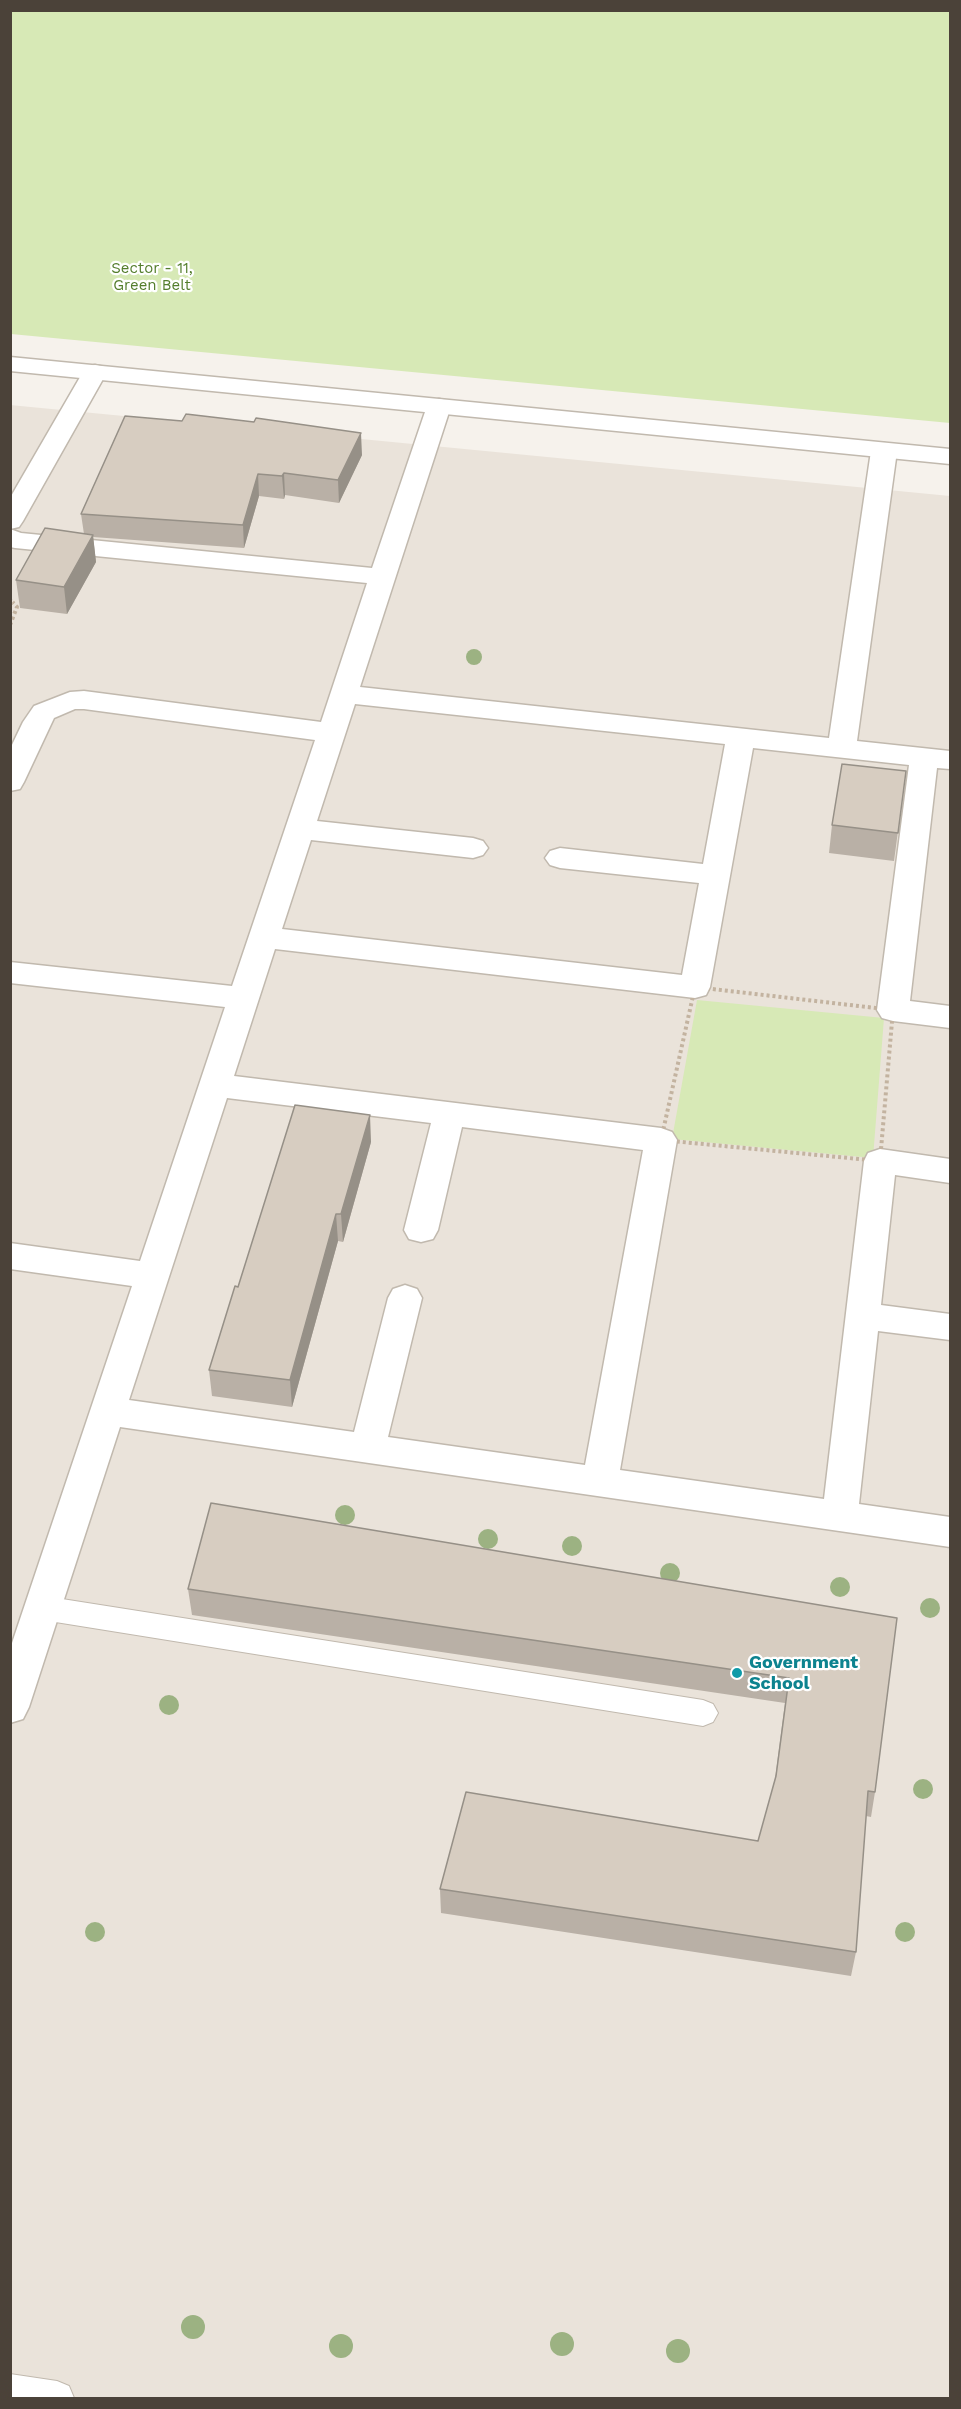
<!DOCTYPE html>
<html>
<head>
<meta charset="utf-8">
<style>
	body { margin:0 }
	#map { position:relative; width:961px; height:2409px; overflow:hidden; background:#f6f2ec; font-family:"Work Sans",sans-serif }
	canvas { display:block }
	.frame { position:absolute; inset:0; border:12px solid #4b4239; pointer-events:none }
</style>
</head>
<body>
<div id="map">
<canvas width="961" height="2409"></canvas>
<div class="frame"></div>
</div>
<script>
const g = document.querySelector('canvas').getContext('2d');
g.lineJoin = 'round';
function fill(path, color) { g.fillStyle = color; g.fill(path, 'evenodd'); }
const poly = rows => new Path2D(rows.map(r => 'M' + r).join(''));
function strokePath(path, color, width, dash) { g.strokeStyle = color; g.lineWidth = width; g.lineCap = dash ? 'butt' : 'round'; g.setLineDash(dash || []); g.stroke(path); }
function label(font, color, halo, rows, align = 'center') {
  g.font = font + ' "Work Sans",sans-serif'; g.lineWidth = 4.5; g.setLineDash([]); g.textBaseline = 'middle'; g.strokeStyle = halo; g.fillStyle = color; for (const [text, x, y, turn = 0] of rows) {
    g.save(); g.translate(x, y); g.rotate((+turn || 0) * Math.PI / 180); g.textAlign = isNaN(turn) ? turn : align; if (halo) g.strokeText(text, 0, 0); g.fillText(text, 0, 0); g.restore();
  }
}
fill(poly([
	[10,405,950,496,950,2398,11,2398]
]), '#eae3da');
fill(poly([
	[10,11,950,11,950,423,11,334],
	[697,1000,884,1018,873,1158,672,1139]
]), '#d7e9b6');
const service = poly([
	[43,1596,703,1700,713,1704,718,1713,713,1722,703,1726,43,1620,33,1616,29,1608,33,1600,43,1596],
	[10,2374,57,2381,69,2386,74,2398,10,2398,10,2374]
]);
const minor = poly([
	[95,365,104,367,107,372,23,521,19,527,10,529,10,498,83,372,86,367,95,365],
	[439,399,448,401,451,406,360,687,829,738,871,451,875,446,884,443,893,446,897,451,857,741,950,751,950,769,937,768,910,1001,950,1006,950,1028,893,1021,882,1018,877,1010,909,765,753,748,710,987,706,995,695,998,275,949,234,1076,661,1128,672,1132,677,1140,620,1470,824,1499,864,1161,868,1153,880,1149,950,1159,950,1183,895,1175,881,1305,950,1314,950,1340,878,1331,859,1504,950,1517,950,1547,120,1427,29,1707,23,1719,10,1723,10,1649,132,1286,10,1269,10,1243,140,1261,225,1007,10,983,10,962,232,986,315,740,84,709,75,709,54,718,24,782,20,789,10,791,10,749,23,722,34,706,70,692,84,691,321,722,367,583,15,548,10,547,10,529,21,533,372,568,427,406,430,401,439,399],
	[355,704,725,744,703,864,560,848,550,851,545,858,550,865,560,868,699,883,682,975,282,929,311,840,473,858,483,855,488,848,483,841,473,838,317,821,355,704],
	[227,1098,431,1123,404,1230,409,1239,421,1242,433,1239,438,1230,462,1127,643,1150,585,1465,388,1437,422,1298,417,1289,405,1285,393,1289,388,1298,354,1432,129,1400,227,1098]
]);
const tertiary = poly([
	[10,357,950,449,950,464,10,371,10,357]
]);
strokePath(service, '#c1b9ae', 2);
strokePath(minor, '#c1b9ae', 3);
strokePath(tertiary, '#c1b9ae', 3);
strokePath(poly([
	[10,599,15,604]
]), '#c3b3a0', 3, [2, 2]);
strokePath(poly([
	[10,625,17,607,13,603],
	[695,987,893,1010,880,1161,661,1140,695,987]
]), '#c3b3a0', 4, [3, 3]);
fill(service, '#fff');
fill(minor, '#fff');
fill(tertiary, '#fff');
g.fillStyle = '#9cb282';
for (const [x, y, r] of [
	[474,657,8],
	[345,1515,10],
	[488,1539,10],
	[572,1546,10],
	[670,1573,10],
	[840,1587,10],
	[930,1608,10],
	[169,1705,10],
	[923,1789,10],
	[95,1932,10],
	[905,1932,10],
	[193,2327,12],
	[562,2344,12],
	[341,2346,12],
	[678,2351,12]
]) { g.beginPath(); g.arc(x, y, r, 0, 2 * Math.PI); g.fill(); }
fill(poly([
	[125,416,362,455,339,503,285,495,284,499,259,496,244,548,93,537,96,562,67,614,20,608,16,580,84,534,81,514],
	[906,771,894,861,829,853,832,825],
	[371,1142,343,1242,338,1241,292,1407,212,1396,209,1370,238,1287],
	[188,1589,897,1618,875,1792,871,1817,866,1816,856,1952,851,1976,441,1913,440,1889,758,1841,775,1779,785,1703,192,1615]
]), '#b9b0a6');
fill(poly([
	[361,433,362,455,339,503,338,480],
	[284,473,285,495,284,499,282,476],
	[258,474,259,496,244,548,243,525],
	[93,535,96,562,67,614,64,587],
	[370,1115,371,1142,343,1242,341,1214],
	[336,1214,338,1241,292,1407,290,1380]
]), '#969087');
const building = poly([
	[186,414,254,422,256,418,361,433,338,480,284,473,282,476,258,474,243,525,81,514,125,416,182,421,186,414],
	[45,528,93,535,64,587,16,580,45,528],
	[842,764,906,771,898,833,832,825,842,764],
	[295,1105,370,1115,341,1214,336,1214,290,1380,209,1370,235,1286,238,1287,295,1105],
	[211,1503,897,1618,875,1792,868,1791,856,1952,440,1889,466,1792,758,1841,776,1776,789,1678,188,1589,211,1503]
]);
fill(building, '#d7cdc1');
strokePath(building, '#969087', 1.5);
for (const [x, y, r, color] of [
	[737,1673,6,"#0f9aa8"]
]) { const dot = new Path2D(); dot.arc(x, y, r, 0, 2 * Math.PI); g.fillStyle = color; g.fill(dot); strokePath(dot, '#fff', 2); }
label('15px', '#537d2c', '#fff', [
	["Sector - 11,",152,269],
	["Green Belt",152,286]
]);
label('bold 18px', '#0d838f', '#fff', [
	["Government",749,1663],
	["School",749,1684]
], 'left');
</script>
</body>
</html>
